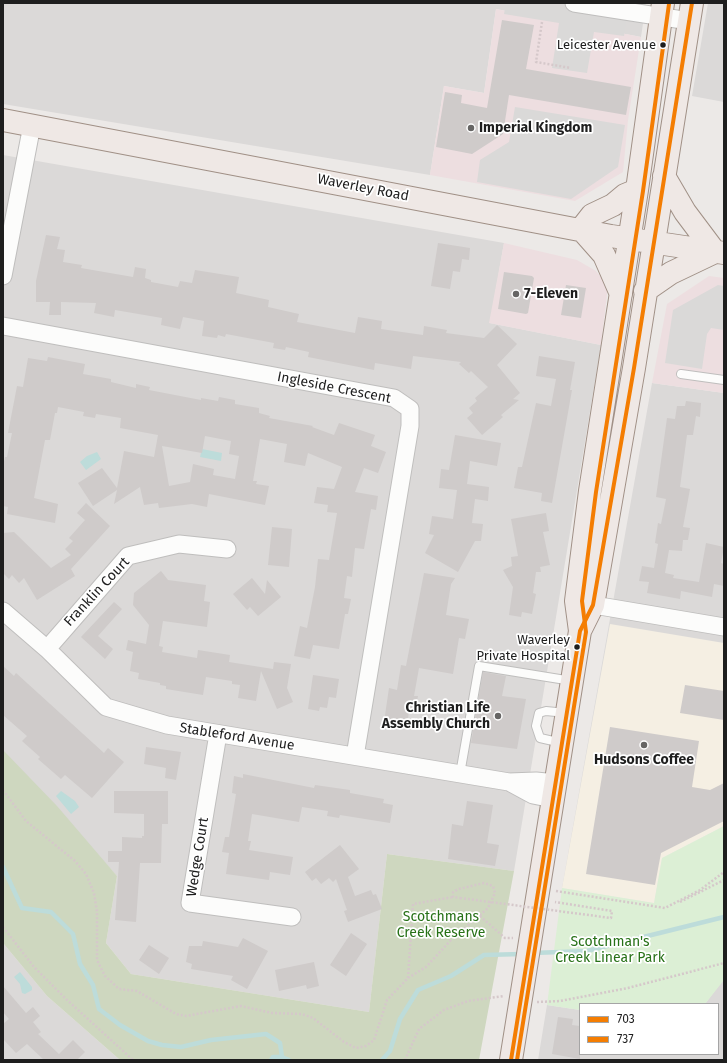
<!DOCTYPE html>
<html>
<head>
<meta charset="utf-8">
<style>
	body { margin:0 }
	#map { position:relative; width:727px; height:1063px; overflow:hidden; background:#ece9e7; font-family:"Fira Sans",sans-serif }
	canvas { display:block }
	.frame { position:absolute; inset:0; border:4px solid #1e1e1e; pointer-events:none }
	.legend { position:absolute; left:579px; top:1003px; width:140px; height:52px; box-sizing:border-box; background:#fff; border:1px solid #a5a5a5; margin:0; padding:5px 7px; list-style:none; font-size:12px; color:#1e1e1e }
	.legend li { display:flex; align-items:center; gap:8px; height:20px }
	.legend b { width:20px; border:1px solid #a5a5a5 }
</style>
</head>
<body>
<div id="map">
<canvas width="727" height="1063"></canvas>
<div class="frame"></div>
<ul class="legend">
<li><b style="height:5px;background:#f47d02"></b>703</li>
<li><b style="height:5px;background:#f47d02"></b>737</li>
</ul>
</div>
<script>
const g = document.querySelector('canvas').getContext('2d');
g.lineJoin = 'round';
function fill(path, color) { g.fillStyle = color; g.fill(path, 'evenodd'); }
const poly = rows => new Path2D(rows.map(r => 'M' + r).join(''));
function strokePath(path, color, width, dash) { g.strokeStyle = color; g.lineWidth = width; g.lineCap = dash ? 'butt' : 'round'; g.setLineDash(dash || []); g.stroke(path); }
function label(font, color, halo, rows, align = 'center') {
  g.font = font + ' "Fira Sans",sans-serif'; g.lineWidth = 3.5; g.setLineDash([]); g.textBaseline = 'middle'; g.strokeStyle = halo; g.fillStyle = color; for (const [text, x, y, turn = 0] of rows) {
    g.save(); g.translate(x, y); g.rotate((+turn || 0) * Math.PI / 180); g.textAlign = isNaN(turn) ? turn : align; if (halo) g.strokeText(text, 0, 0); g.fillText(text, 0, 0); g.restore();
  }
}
fill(poly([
	[3,3,646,3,641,37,496,9,484,93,444,86,430,175,3,104],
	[708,3,724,3,724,102,692,96],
	[3,155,504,243,490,323,601,345,514,871,387,854,369,1012,131,974,106,943,117,876,3,755],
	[652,383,724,393,724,826,562,888],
	[3,943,47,996,120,1060,3,1060],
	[723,979,724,980,724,1060,538,1060,547,1005,580,1010,580,1054,718,1054,718,1004,705,1004]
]), '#dbd9d8');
fill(poly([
	[496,9,641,37,628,120,623,172,575,201,430,175,444,86,484,93],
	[504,243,577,260,596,271,608,286,601,345,489,323],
	[709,276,724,278,724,393,652,383,667,304]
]), '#eddee0');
fill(poly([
	[610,624,724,643,724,826,662,858,654,903,562,888]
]), '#f5efe3');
fill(poly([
	[506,3,532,3,627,18,624,36,594,32,587,73,552,68,559,23,504,14],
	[515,107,625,125,618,167,571,199,477,182,480,160,509,142],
	[718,285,724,286,724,330,711,328,707,334,702,369,665,363,673,310]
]), '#dad9d8');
fill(poly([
	[3,750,57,806,117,876,106,943,131,974,369,1012,387,854,514,871,479,1060,120,1060,47,996,3,943]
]), '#ced7bf');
fill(poly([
	[724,826,724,980,705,1004,580,1004,580,1010,547,1005,562,888,654,903,662,858]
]), '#dcefd5');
fill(poly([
	[202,449,222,453,221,461,200,457],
	[97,452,101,459,86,470,80,462,87,456],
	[61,791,75,801,79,807,71,814,56,796],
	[20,972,32,987,32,990,25,994,22,993,20,984,14,977]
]), '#bddcda');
strokePath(poly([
	[3,867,22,908,51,912,73,934,80,964,93,985,99,1009,120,1025,148,1041,162,1045,181,1047,211,1040,266,1034,280,1043,282,1057],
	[533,953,587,951,724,917],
	[271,1060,273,1057,282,1057,289,1060],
	[382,1060,390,1051,400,1019,418,990,451,976,484,955,522,954]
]), '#bddcda', 4.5);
fill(poly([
	[502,20,534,25,526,69,631,87,626,115,509,95,503,134,472,154,436,147,445,92,462,95,461,103,487,108],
	[46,235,60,237,57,249,65,250,63,262,82,265,81,268,133,277,135,267,146,269,145,278,151,280,151,282,178,287,180,281,192,283,195,270,239,277,236,293,269,300,268,307,299,314,297,322,355,333,358,317,382,321,381,329,423,335,424,326,447,330,446,333,484,338,497,325,517,344,497,365,520,393,513,399,519,400,501,415,503,417,482,435,467,418,473,413,469,408,477,401,475,398,488,387,471,371,469,373,459,364,461,362,413,356,411,369,375,363,374,370,308,357,309,352,286,347,285,350,273,348,274,343,226,334,225,337,218,335,217,338,202,336,204,321,183,317,180,329,161,325,162,318,115,310,114,317,94,313,96,303,61,302,61,315,49,315,50,302,36,302,36,281],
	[438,243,470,248,469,260,462,259,460,272,453,271,450,289,431,286],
	[504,272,532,276,534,278,528,313,526,314,498,309],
	[566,285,586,288,581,318,561,315],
	[539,356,575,362,570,390,572,390,552,503,541,501,542,493,514,488,518,467,522,467,536,403,551,406,556,379,536,376],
	[48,357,85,364,83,374,111,379,111,382,136,388,136,384,150,387,149,390,201,400,201,398,218,401,219,397,235,400,235,404,259,408,259,413,270,416,269,418,313,426,312,427,334,435,339,423,375,435,371,446,386,452,378,473,364,468,355,492,378,496,376,510,371,509,364,549,355,548,352,577,347,576,344,598,351,599,348,614,345,614,339,649,313,645,310,659,294,656,300,626,307,628,315,587,318,559,329,560,337,513,327,512,328,505,314,503,317,487,334,489,342,467,308,453,305,466,284,462,287,444,260,439,253,481,257,481,256,484,269,486,265,505,209,494,207,507,192,504,159,508,158,503,144,505,140,487,114,504,117,490,93,506,78,483,102,468,117,488,124,451,154,457,158,435,120,428,121,418,96,414,95,418,83,416,84,412,58,407,57,413,55,413,50,440,45,440,34,498,58,504,55,523,7,514,8,507,3,506,3,466,5,457,7,457,12,433,8,433,17,386,23,387,28,358,47,361],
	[205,436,231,441,229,454,239,456,235,479,213,475,214,469,193,464,190,482,169,486,162,446,202,453],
	[686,401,701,403,700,417,696,416,693,435,687,435,680,487,690,489,683,527,690,528,688,540,683,540,682,551,669,550,665,573,674,575,673,578,699,582,706,543,724,547,721,563,724,564,724,586,714,584,712,597,681,591,680,599,647,593,649,582,639,581,642,566,654,568,658,544,655,543,658,523,661,524,666,499,656,497,667,418,675,419,677,406,685,406],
	[455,435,501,443,497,466,470,461,467,484,489,487,488,501,475,499,472,523,483,524,481,541,475,541,458,572,425,553,434,535,429,534,432,516,453,519,457,490,439,488,441,469,449,470],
	[86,503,110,526,71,569,75,576,37,600,24,578,19,583,12,575,9,579,3,573,3,533,14,532,51,568,71,555,65,549,73,541,69,538,85,520,77,513],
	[546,513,549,531,543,532,550,565,540,567,541,572,536,572,533,593,536,594,532,614,522,612,521,617,509,615,513,587,503,570,512,566,511,557,518,556,511,519],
	[272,527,292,529,289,567,268,565],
	[161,571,168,580,206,585,204,601,210,602,207,627,163,621,159,646,163,647,162,652,197,658,198,650,230,655,229,662,273,669,274,662,291,664,287,688,293,702,277,709,261,671,256,701,238,698,240,685,232,684,232,681,206,677,203,695,166,689,166,686,160,685,160,683,138,679,139,673,130,671,133,652,126,650,128,640,146,644,149,625,133,605,134,593],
	[424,573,455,578,451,584,446,615,469,619,465,639,459,638,453,674,419,668,414,696,418,696,415,712,409,711,407,726,384,722,389,688,397,690,401,665,406,666],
	[252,578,265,594,267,580,281,597,258,616,250,607,247,610,233,594],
	[114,602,122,609,98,636,113,649,105,659,81,637],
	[3,666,14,676,16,673,104,753,108,748,124,762,92,798,65,775,61,779,38,759,40,757,22,741,27,736,3,715],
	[483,672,506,676,502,696,526,699,517,749,471,743],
	[313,675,339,679,336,698,329,697,327,708,320,707,319,711,308,709],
	[685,685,724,691,724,720,680,713],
	[610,727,699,741,692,787,710,790,724,783,724,821,661,853,655,885,586,874],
	[146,747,181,752,176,780,165,778,166,768,144,764],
	[243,774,314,788,315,785,350,790,350,793,384,799,383,803,393,805,390,823,340,815,339,818,327,816,328,811,302,807,299,822,252,814,248,841,251,841,249,850,293,857,290,875,270,872,269,880,226,874,229,853,222,852,225,837,229,837,236,794,232,793,234,776,243,778],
	[114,791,168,791,168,824,162,824,161,863,140,863,136,922,115,920,119,862,108,862,108,851,122,851,122,837,142,838,142,836,144,836,144,814,114,813],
	[467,801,493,805,487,843,499,845,495,866,448,859,452,824,463,826],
	[340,845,359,869,348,877,355,896,371,890,373,895,376,894,382,909,348,922,344,911,347,910,336,879,333,882,329,878,321,884,316,878,312,881,305,872],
	[351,933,367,944,346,976,330,965],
	[243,938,268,951,247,989,231,980,233,976,191,969,192,964,186,962,189,946,202,946,203,941,238,947],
	[149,945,169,958,159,974,139,960],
	[314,962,319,986,307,989,306,985,279,991,275,970],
	[3,986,26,1013,33,1007,40,1016,33,1022,41,1032,38,1034,59,1054,73,1040,85,1052,77,1060,44,1060,27,1044,16,1053,3,1039,3,1024,9,1019,3,1012],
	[558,1017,573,1019,572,1025,580,1026,580,1059,552,1054]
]), '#cfcbca');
const lane = poly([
	[681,374,724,380],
	[562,743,540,738,536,726,539,713,546,711,566,713],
	[460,774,479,666,572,681]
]);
const street = poly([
	[574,3,689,21],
	[3,276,32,125],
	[3,326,394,398,410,409,410,426,355,756],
	[582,603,724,627],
	[3,611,47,649,106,707,167,725,509,782,536,781,556,783],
	[47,649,128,556,179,544,227,549],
	[218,734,190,903,292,917],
	[509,782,533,795,553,799]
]);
const primary = poly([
	[3,120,611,236,724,253],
	[664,176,685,212,715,252],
	[581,229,604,255,621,294],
	[581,229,592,215,613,205,625,195,637,190],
	[645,291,671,273,715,252],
	[580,631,593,605,634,368,692,3],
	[511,1060,580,631,576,601,590,491,637,190,663,3]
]);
strokePath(lane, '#bfbebd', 10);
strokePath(street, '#bfbebd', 19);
strokePath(primary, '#a09086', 24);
strokePath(poly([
	[542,22,536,62,571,68],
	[3,790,26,821,75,861,86,874,94,893,97,912,97,960,105,976,119,989,137,991,176,1014,186,1016,241,1006,272,1013,302,1014,313,1018,344,1042,356,1048,366,1046,374,1040,387,1000,408,978,426,967,451,940,488,908,495,893,493,886,484,883,459,889,453,892,453,897,460,898],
	[556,891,665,908,700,890,724,872],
	[680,902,724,880],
	[480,916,505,938,513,938],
	[3,927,34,967,66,999,133,1060],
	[408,978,413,904,453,897],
	[537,1002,560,1001,628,988,724,963],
	[405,1060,419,1029,444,1010,468,1001,504,996]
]), '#d5c8ca', 2.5, [2, 2]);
strokePath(lane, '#fcfcfb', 8);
strokePath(street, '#fcfcfb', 17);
strokePath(primary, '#efe8e5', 22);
strokePath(poly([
	[460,898,611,918,612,911,555,902]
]), '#d5c8ca', 2.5, [2, 2]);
strokePath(poly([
	[511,1060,580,631,593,605,634,368,692,3]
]), '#f47d02', 4);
strokePath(poly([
	[517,1060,586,632,582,601,596,492,643,191,669,4]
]), '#f47d02', 4);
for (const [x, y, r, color] of [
	[663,45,3.5,"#1e1e1e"],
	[471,128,4,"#666564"],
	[516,294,4,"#666564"],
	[577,647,3.5,"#1e1e1e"],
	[498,716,4,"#666564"],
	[644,745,4,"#666564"]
]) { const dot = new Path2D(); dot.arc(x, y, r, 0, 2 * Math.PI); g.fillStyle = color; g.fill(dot); strokePath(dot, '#fff', 1.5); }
label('13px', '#1e1e1e', '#fff', [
	["Leicester Avenue",656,45],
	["Waverley",570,640],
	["Private Hospital",570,656]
], 'right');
label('bold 14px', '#1e1e1e', '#fff', [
	["Imperial Kingdom",479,128],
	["7-Eleven",524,294],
	["Christian Life",490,708,"right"],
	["Assembly Church",490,724,"right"],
	["Hudsons Coffee",644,760,"center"]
], 'left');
label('14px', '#1e1e1e', '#fff', [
	["Waverley Road",363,188,11],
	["Ingleside Crescent",334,388,11],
	["Franklin Court",97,592,-47],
	["Stableford Avenue",237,737,9],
	["Wedge Court",198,857,-81]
]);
label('14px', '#277117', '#fff', [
	["Scotchmans",441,917],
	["Creek Reserve",441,933],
	["Scotchman's",610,942],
	["Creek Linear Park",610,958]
]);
</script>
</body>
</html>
